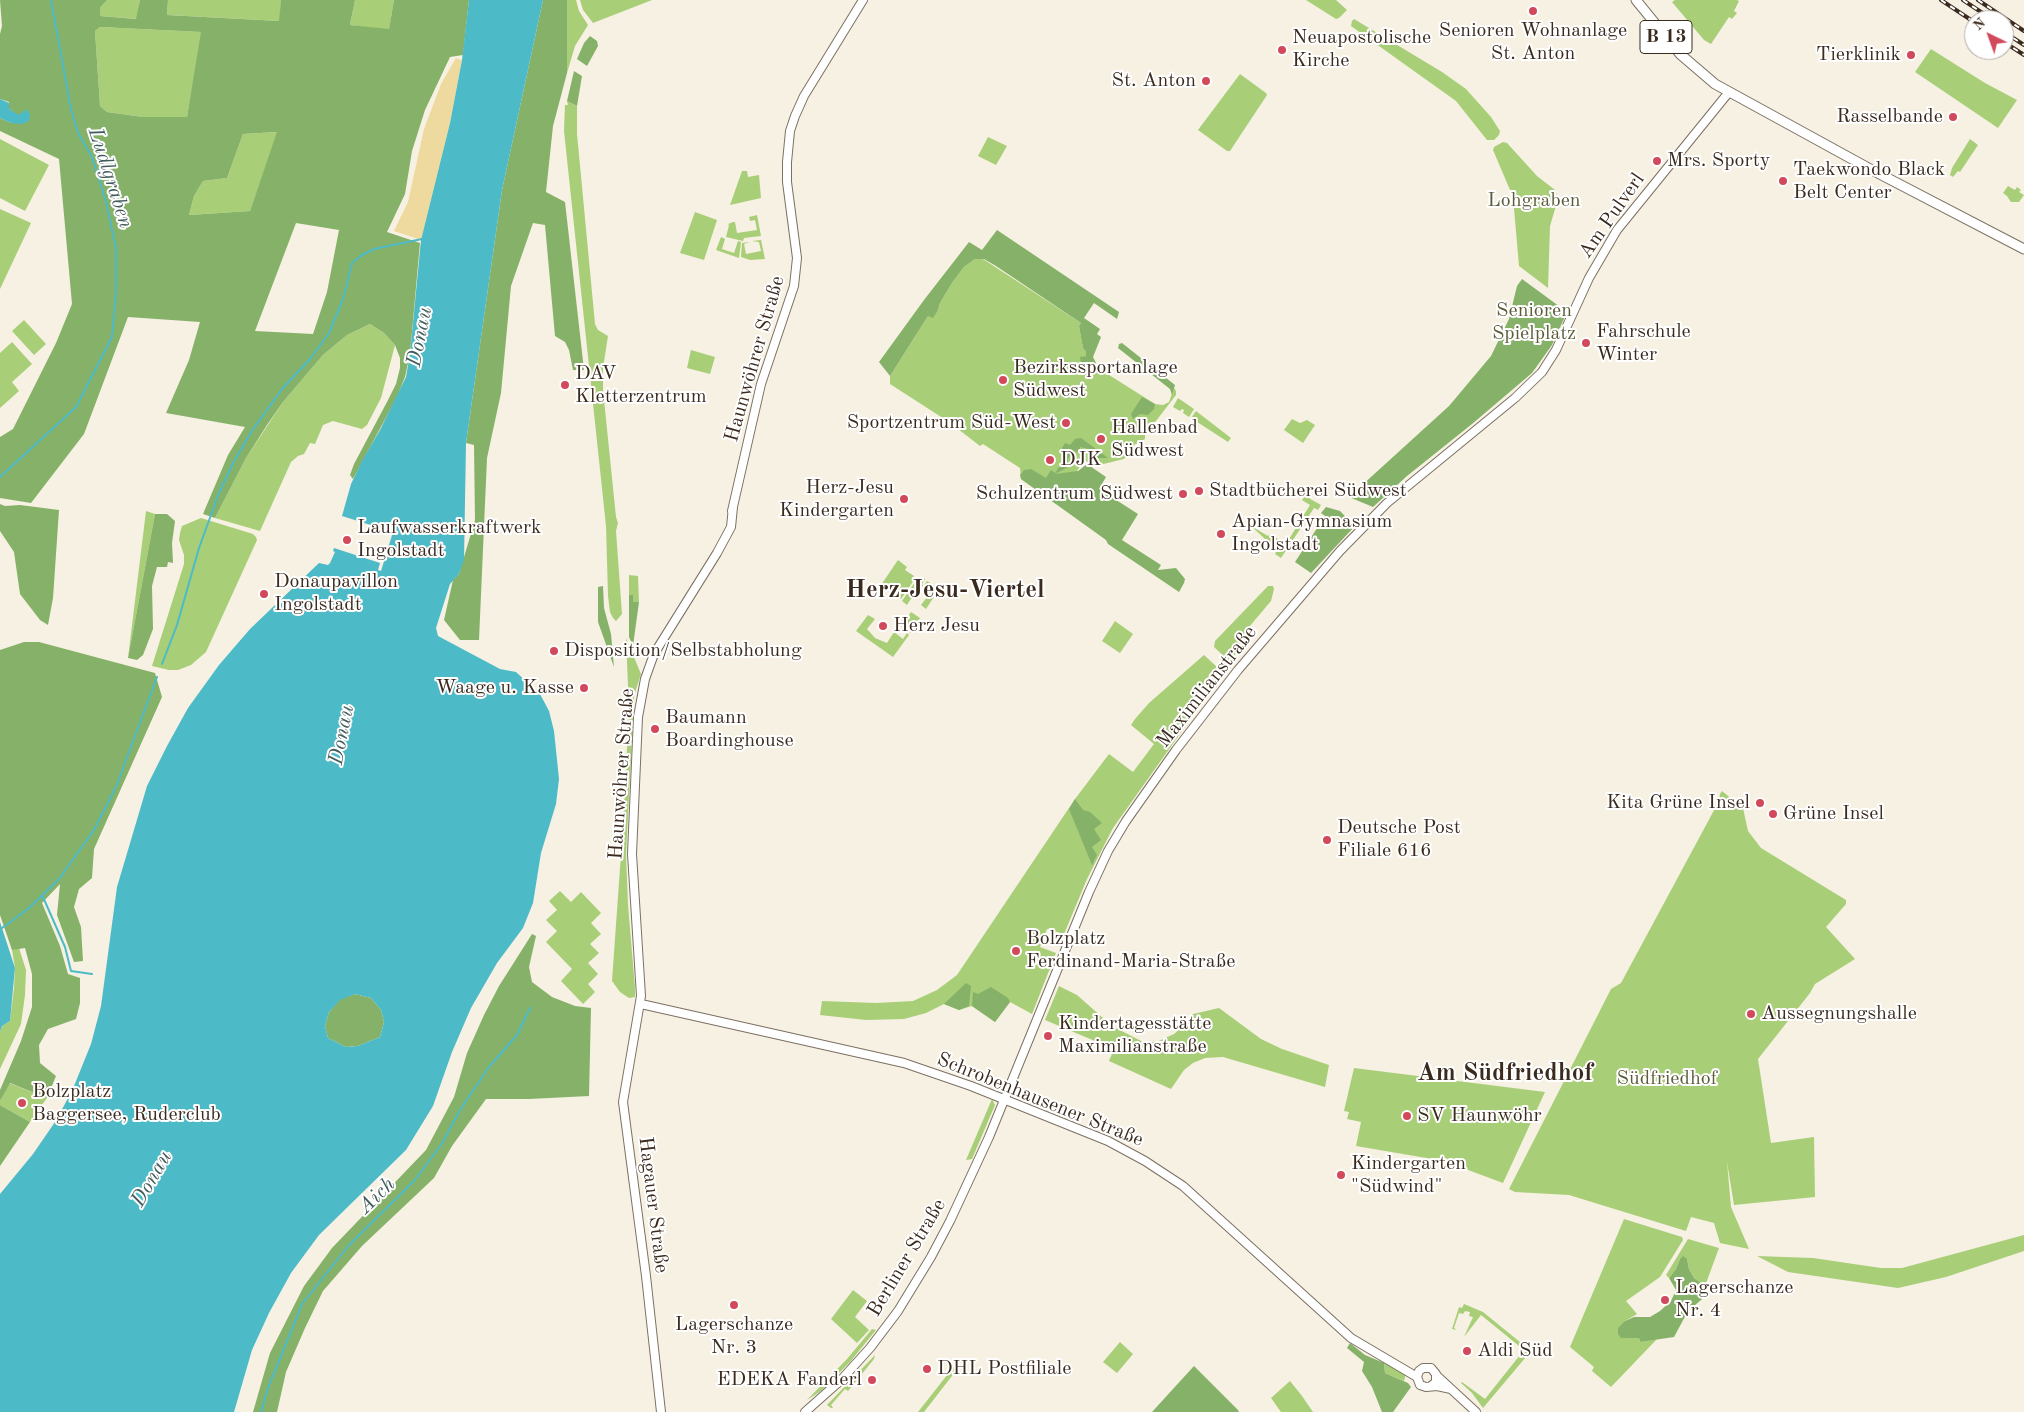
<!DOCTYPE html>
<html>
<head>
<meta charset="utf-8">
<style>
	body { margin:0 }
	#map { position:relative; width:2024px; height:1412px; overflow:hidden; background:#f6f1e2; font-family:"Old Standard TT",serif }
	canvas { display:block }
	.north { position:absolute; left:1964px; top:10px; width:50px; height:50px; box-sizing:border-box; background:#fff; border:1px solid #b1aaa5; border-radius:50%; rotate:318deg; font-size:14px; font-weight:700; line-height:20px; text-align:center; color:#3b2a1e }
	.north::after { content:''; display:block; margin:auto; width:18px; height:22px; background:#d1495b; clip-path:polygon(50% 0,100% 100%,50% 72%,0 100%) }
</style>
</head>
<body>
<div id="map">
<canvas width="2024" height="1412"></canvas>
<div class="north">N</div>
</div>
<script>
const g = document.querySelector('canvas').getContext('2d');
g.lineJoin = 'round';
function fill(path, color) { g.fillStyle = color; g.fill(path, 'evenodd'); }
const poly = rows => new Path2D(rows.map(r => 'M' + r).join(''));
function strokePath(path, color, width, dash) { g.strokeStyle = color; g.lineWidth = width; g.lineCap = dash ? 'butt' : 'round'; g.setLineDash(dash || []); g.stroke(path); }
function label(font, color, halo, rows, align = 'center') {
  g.font = font + ' "Old Standard TT",serif'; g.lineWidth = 4; g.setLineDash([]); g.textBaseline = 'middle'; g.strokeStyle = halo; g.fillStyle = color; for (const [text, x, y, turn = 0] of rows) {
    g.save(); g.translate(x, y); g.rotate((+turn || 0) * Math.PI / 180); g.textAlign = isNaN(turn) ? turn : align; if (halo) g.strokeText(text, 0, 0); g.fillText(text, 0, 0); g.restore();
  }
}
fill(poly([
	[107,0,140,0,137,19,100,16,100,8],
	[168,0,281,0,280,21,167,15],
	[355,0,394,0,389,30,350,25],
	[567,0,576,0,579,11,588,25,575,46,567,73],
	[580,0,652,0,593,23,583,10],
	[1306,0,1336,0,1347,10,1339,18,1336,19],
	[1675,0,1737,0,1739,1,1734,11,1737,13,1732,19,1729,17,1711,44,1704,40,1672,2],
	[1354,19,1442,72,1466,89,1491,117,1500,131,1499,135,1494,140,1487,140,1456,101,1351,26,1352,21],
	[100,27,202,32,187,117,143,117,107,112,100,106,95,31],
	[1931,49,1985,83,2017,100,1998,128,1915,72],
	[1240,74,1266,93,1267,95,1230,151,1227,151,1198,130],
	[567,101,577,106,577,134,595,324,598,330,608,336,603,368,603,390,616,517,618,523,616,531,622,614,616,621,613,618,610,612,608,596,606,526,564,131,565,105,568,105],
	[278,132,250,211,189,215,194,196,203,181,227,178,243,134],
	[988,137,1007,146,996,165,978,156],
	[0,139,49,165,25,211,0,198],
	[1970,139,1978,145,1960,172,1958,171,1953,177,1950,175,1952,168],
	[1503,142,1507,143,1537,176,1555,190,1558,199,1550,226,1548,288,1519,266,1513,197,1493,150,1494,147],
	[742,171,747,171,748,177,759,175,761,198,730,205],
	[2008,186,2015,190,2017,187,2021,190,2019,192,2024,195,2019,202,2011,202,2007,196,2003,193],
	[0,209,31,223,0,289],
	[695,212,717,220,704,260,680,253],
	[757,215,761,236,744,238,743,241,726,237,729,225,728,224,733,222,735,222,737,233,757,230,755,220,750,221,749,217],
	[721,237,725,239,722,249,734,253,738,241,741,242,739,258,716,250],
	[761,240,765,259,750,260,741,257,742,243,750,242,744,244,746,254,761,251,759,242,752,241],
	[975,259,983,259,1081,323,1079,326,1083,348,1086,352,1086,356,1083,357,1088,369,1098,368,1155,404,1163,405,1169,402,1174,388,1176,391,1176,395,1156,421,1145,429,1145,439,1134,445,1124,459,1095,466,1084,460,1056,504,1021,479,1020,468,983,444,980,446,949,422,890,384,890,376,928,316,938,310,940,303,952,283,964,267],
	[24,320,46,344,34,355,12,331],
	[370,324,384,333,395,345,381,398,367,425,362,429,333,421,323,425,315,444,310,443,304,454,298,456,291,462,260,531,215,518,246,458,283,402,323,355,347,335],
	[12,342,32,364,12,382,19,391,0,408,0,353],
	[691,350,715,357,710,374,687,368],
	[1178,398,1194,409,1189,417,1183,413,1184,410,1182,409,1180,411,1173,407],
	[1196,411,1231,438,1228,442,1191,418],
	[1292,419,1300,423,1307,420,1315,425,1303,443,1284,430],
	[1305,496,1321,505,1318,510,1314,508,1281,558,1275,554,1277,550,1251,526,1268,536,1270,534,1286,544,1310,505,1302,500],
	[146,511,155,514,128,658],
	[201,518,253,534,256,537,257,540,206,652,191,665,178,670,169,670,152,666,184,564,184,555,179,540,180,533,182,526],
	[898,560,907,567,905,570,914,576,912,579,914,580,901,599,881,585],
	[629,575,638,576,639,602,633,602,629,595],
	[924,578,925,579,922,584,923,585,922,587,919,586,907,605,902,601,915,582,919,584],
	[927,581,939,589,926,609,921,605,930,593,923,588],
	[1268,586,1273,586,1274,589,1271,601,1249,627,1250,632,1242,646,1231,660,1228,660,1214,647,1215,641],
	[911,612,920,618,910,633,901,626],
	[868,615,875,619,867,629,875,638,887,643,894,632,903,639,907,633,909,635,893,657,856,631],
	[1115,621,1133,634,1120,653,1102,641],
	[626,638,641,674,634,696,626,855,628,905,635,988,635,997,629,998,620,992,612,981,623,826,629,709],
	[1204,655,1216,666,1219,679,1113,828,1087,879,1064,934,1047,929,1040,947,1056,953,1032,1014,1010,1002,995,1022,972,1006,959,1010,944,1004,926,1013,904,1019,866,1020,820,1015,822,1001,876,1003,913,1001,937,990,957,975,1075,799,1109,754,1133,772,1154,744,1131,725,1135,719,1149,703],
	[1722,791,1743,808,1748,831,1761,848,1846,900,1846,904,1826,927,1855,959,1815,984,1810,993,1758,1059,1771,1143,1814,1137,1815,1197,1734,1205,1727,1162,1731,1207,1749,1249,1720,1243,1714,1223,1691,1217,1686,1231,1569,1195,1515,1192,1509,1189,1611,989,1621,983,1719,801,1720,794],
	[560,891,571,902,581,892,601,913,591,923,601,934,590,944,599,953,588,963,598,974,588,984,595,992,583,1004,561,981,572,969,546,942,557,931,546,920,557,910,549,901],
	[19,948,26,970,25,995,21,1024,0,1069,0,1032,2,1026,10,1021,14,988,15,968,12,950],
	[1059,986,1077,995,1112,1026,1145,1043,1159,1041,1174,1034,1188,1022,1193,1014,1219,1008,1261,1039,1282,1049,1329,1065,1325,1087,1223,1057,1205,1058,1193,1063,1184,1070,1171,1089,1109,1061,1114,1049,1045,1020],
	[1354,1068,1545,1092,1503,1183,1444,1161,1356,1146,1361,1122,1347,1119,1349,1112,1344,1111],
	[9,1083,47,1098,30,1122,0,1105,0,1101],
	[992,1099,995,1105,972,1159,966,1160],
	[1624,1219,1682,1237,1683,1240,1660,1277,1626,1301,1637,1314,1625,1321,1621,1338,1639,1338,1640,1342,1657,1339,1611,1387,1592,1371,1594,1367,1570,1347],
	[2024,1235,2024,1251,1946,1277,1898,1288,1788,1272,1757,1256,1813,1258,1881,1268,1902,1268],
	[1688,1239,1719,1248,1705,1286,1694,1278,1689,1269,1687,1259,1680,1259,1676,1269,1669,1278,1666,1275],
	[853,1290,867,1301,855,1317,869,1330,857,1343,831,1319],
	[1464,1304,1483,1312,1531,1351,1483,1408,1472,1393,1461,1383,1462,1382,1485,1399,1524,1350,1481,1315,1464,1337,1473,1317,1469,1316,1470,1312,1465,1311,1463,1314,1459,1313,1454,1328,1457,1330,1452,1329,1459,1307,1462,1308],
	[872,1329,876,1330,850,1362,821,1391,807,1400,847,1359],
	[1120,1342,1133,1354,1117,1373,1103,1362],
	[875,1355,874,1359,848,1391,845,1389,831,1405,833,1408,831,1408,827,1405],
	[1384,1363,1406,1373,1404,1381,1385,1373],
	[955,1365,957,1368,955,1372,924,1412,918,1412],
	[1290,1381,1302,1396,1313,1412,1281,1412,1271,1398]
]), '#a9ce78');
fill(poly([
	[0,0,107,0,100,8,100,16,136,19,140,0,168,0,167,15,279,21,281,0,355,0,350,25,389,29,394,0,469,0,463,55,450,57,425,110,412,151,405,194,387,232,420,243,410,354,405,377,397,397,353,479,350,475,354,464,387,402,396,384,400,368,400,358,395,345,384,333,370,324,347,335,323,355,283,402,267,425,246,458,215,518,203,514,228,455,245,427,166,413,189,360,200,322,128,317,84,434,31,503,0,498,0,437,13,429,56,343,72,304,59,159,0,131,0,118,11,123,19,116,9,109,9,102,0,99,0,34,2,26],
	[100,27,201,32,187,117,143,117,107,112,100,106,95,31],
	[277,132,250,211,189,215,194,196,203,181,227,178,243,134],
	[296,223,339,230,327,292,313,334,255,331],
	[543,0,567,0,567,73,553,126,546,192,565,202,584,370,573,370,569,350,565,342,555,336,545,225,533,223,511,286,501,393,487,458,479,640,460,640,444,620,453,580,459,574,475,520,474,445,466,443,502,190],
	[590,36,597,41,598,46,587,66,577,59,584,43],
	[574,71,582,76,577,106,567,101],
	[997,230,1119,312,1117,319,1094,303,1084,318,1100,329,1097,334,1101,337,1093,357,1096,363,1088,369,1081,364,1080,357,1086,356,1086,352,1083,348,1079,326,1081,323,996,266,984,259,975,259,964,267,952,283,940,303,938,310,933,318,928,316,890,376,879,362,924,300,969,242,982,250],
	[1522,279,1567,312,1552,345,1532,373,1472,424,1407,476,1373,507,1349,497,1449,406,1491,356,1509,319,1517,286],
	[1122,343,1175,385,1172,395,1170,389,1118,348,1119,344],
	[1142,397,1155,404,1154,409,1148,415,1140,414,1133,419,1131,414],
	[1081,438,1108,458,1097,458,1092,455,1089,449,1080,447,1080,453,1073,451,1068,459,1068,467,1055,474,1078,471,1087,464,1106,477,1099,489,1138,514,1122,540,1161,565,1158,570,1176,568,1185,579,1184,583,1179,592,1108,544,1106,540,1021,479,1020,475,1024,470,1031,469,1046,478,1051,470,1055,473,1069,452,1062,448,1065,443,1070,445,1075,439],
	[0,504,5,506,20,505,59,510,53,598,48,625,40,620,20,594,14,552,0,531],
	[1326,507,1340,511,1355,526,1311,573,1295,562,1325,516,1321,513],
	[155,514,167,514,175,521,172,543,173,563,168,562,167,567,157,567,152,586,153,629,143,655,137,660,128,658],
	[603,586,604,608,611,634,614,667,598,622,598,587],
	[629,595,633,595,633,602,639,602,633,646,629,637],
	[24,642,39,642,155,673,162,697,94,849,92,878,79,889,74,907,81,927,83,961,74,962,57,915,60,884,42,903,60,946,68,974,80,978,80,1003,76,1019,48,1029,39,1045,40,1063,56,1076,47,1098,10,1083,0,1101,0,1090,21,1041,32,1007,32,974,25,948,12,950,0,915,0,650],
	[1075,799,1083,810,1090,812,1102,823,1094,829,1101,840,1092,847,1097,855,1092,865,1069,809],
	[532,934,536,936,529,967,532,982,552,997,575,1006,591,1008,589,1096,529,1099,486,1099,452,1146,434,1178,362,1246,323,1291,305,1328,286,1372,277,1412,253,1412,270,1353,304,1286,332,1248,426,1150,454,1097,467,1053,484,1015,499,986],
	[966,983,971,986,969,1006,959,1010,944,1004],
	[991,987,1008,998,1010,1002,995,1022,972,1006,973,992,978,994],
	[355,994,371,998,381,1010,384,1022,380,1037,358,1046,346,1047,328,1038,325,1026,329,1012,340,999],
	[0,1105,30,1122,0,1166],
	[1683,1256,1687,1259,1689,1269,1694,1278,1705,1286,1707,1295,1688,1311,1674,1337,1640,1342,1639,1338,1621,1338,1618,1334,1618,1328,1625,1321,1634,1317,1650,1317,1660,1311,1671,1301,1676,1290,1669,1278,1676,1269,1680,1259],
	[1350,1343,1365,1355,1384,1363,1385,1373,1408,1383,1411,1387,1393,1412,1382,1412,1372,1387,1362,1371,1364,1362,1347,1348],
	[1194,1366,1238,1410,1239,1412,1152,1412]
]), '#86b168');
fill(poly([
	[456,58,462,60,450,123,421,240,394,231,408,202,424,129,441,84]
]), '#eeda9e');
fill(poly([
	[469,0,543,0,502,190,466,443,464,560,459,574,450,584,436,628,438,636,500,669,516,672,540,694,549,711,554,731,559,779,556,804,541,853,533,903,523,928,497,963,471,1008,452,1052,433,1106,406,1150,319,1235,291,1273,269,1313,252,1350,234,1412,0,1412,0,1194,33,1154,55,1122,72,1091,91,1044,101,1006,117,887,147,786,167,746,188,708,219,665,250,629,319,563,328,565,330,563,335,552,333,551,334,548,380,563,378,570,381,571,393,532,342,516,351,484,362,461,380,430,406,377,410,354,421,240,450,123,462,60],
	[355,994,371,998,381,1010,384,1022,380,1037,358,1046,346,1047,328,1038,325,1026,329,1012,340,1000],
	[0,99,9,103,9,109,19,115,27,109,30,115,29,121,22,124,11,123,0,118],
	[0,922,15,968,10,1021,2,1026,0,1032]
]), '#4dbac8');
strokePath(poly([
	[0,477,76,407,112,337,116,292,116,248,106,202,92,157,78,133,71,109,51,0],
	[162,664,177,625,199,548,219,493,234,461,253,429,282,389,311,358,329,333,343,299,352,263,362,255,374,249,422,239],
	[43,897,65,947,71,971,92,974],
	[2,928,29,908,59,879,94,830,116,787,157,677],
	[261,1412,268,1388,302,1304,349,1245,414,1181,441,1145,460,1110,489,1067,517,1035,530,1008]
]), '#4dbac8', 2);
const tertiary = poly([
	[732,511,761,384,794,286,797,258,787,182,787,162,790,131,795,116,804,96,863,0],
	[641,1004,904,1063,971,1086,1108,1141,1145,1161,1183,1186,1351,1338,1417,1377],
	[1437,1376,1476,1412],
	[1431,1386,1436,1382,1436,1374,1431,1368,1423,1368,1419,1371,1417,1377,1420,1385,1426,1387,1437,1386,1451,1389],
	[661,1412,646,1276,623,1102,641,996,632,854,638,717,645,679,654,654,717,553,731,527,733,507],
	[805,1412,841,1380,870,1348,898,1311,931,1257,950,1221,989,1137,1089,892,1108,851,1126,821,1176,750,1238,670,1340,551,1387,503,1515,398,1542,372,1556,350,1589,278,1617,230,1729,92]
]);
const primary = poly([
	[1636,0,1680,54,1715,84,1872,170,2024,249]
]);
strokePath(tertiary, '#7c7063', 10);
strokePath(primary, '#7c7063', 11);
strokePath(tertiary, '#fff', 8);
strokePath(primary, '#fff', 9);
const rail = poly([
	[1941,0,1974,22],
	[1963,0,1993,20],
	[1978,0,2024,31],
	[2004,32,2024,45],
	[2004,42,2024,55]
]);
strokePath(rail, '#3b2a1e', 4);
strokePath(rail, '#fff', 2, [5.5]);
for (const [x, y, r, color] of [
	[1533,11,5,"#d1495b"],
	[1282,50,5,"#d1495b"],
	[1911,55,5,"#d1495b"],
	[1206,81,5,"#d1495b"],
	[1953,117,5,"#d1495b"],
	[1657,161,5,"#d1495b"],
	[1783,181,5,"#d1495b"],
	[1586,343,5,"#d1495b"],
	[1003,380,5,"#d1495b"],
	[565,385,5,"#d1495b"],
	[1066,423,5,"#d1495b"],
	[1101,439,5,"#d1495b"],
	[1050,460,5,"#d1495b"],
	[1199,491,5,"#d1495b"],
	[1183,494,5,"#d1495b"],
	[904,499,5,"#d1495b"],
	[1221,534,5,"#d1495b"],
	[347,540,5,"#d1495b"],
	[264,594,5,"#d1495b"],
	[883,626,5,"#d1495b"],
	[554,651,5,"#d1495b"],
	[584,688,5,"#d1495b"],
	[655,729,5,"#d1495b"],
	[1760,803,5,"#d1495b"],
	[1773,814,5,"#d1495b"],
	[1327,840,5,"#d1495b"],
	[1016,951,5,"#d1495b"],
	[1751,1014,5,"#d1495b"],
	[1048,1036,5,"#d1495b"],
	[22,1103,5,"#d1495b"],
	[1407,1116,5,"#d1495b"],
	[1341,1175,5,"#d1495b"],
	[1665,1300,5,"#d1495b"],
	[734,1305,5,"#d1495b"],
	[1467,1351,5,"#d1495b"],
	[927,1369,5,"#d1495b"],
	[872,1380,5,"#d1495b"]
]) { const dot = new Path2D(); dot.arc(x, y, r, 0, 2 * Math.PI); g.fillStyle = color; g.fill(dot); strokePath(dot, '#fff', 2); }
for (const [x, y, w] of [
	[1666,37,52]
]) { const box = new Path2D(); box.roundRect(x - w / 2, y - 16.5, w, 33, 4); g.fillStyle = '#fff'; g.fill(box); strokePath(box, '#3b2a1e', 1); }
label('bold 19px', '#3b2a1e', null, [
	["B 13",1666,37]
]);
label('20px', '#3b2a1e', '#fff', [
	["Senioren Wohnanlage",1533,31,"center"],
	["St. Anton",1533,54,"center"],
	["Neuapostolische",1292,38],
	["Kirche",1292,61],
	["Tierklinik",1901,55,"right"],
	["St. Anton",1196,81,"right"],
	["Rasselbande",1943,117,"right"],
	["Mrs. Sporty",1667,161],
	["Taekwondo Black",1793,170],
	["Belt Center",1793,193],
	["Fahrschule",1596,332],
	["Winter",1596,355],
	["Bezirkssportanlage",1013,368],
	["Südwest",1013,391],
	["DAV",575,374],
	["Kletterzentrum",575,397],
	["Sportzentrum Süd-West",1056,423,"right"],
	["Hallenbad",1111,428],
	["Südwest",1111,451],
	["DJK",1060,460],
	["Herz-Jesu",894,488,"right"],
	["Kindergarten",894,511,"right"],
	["Stadtbücherei Südwest",1209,491],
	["Schulzentrum Südwest",1173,494,"right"],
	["Apian-Gymnasium",1231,522],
	["Ingolstadt",1231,545],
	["Laufwasserkraftwerk",357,528],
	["Ingolstadt",357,551],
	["Donaupavillon",274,582],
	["Ingolstadt",274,605],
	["Herz Jesu",893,626],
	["Disposition/Selbstabholung",564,651],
	["Waage u. Kasse",574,688,"right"],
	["Baumann",665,718],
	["Boardinghouse",665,741],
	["Kita Grüne Insel",1750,803,"right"],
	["Grüne Insel",1783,814],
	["Deutsche Post",1337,828],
	["Filiale 616",1337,851],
	["Bolzplatz",1026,939],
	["Ferdinand-Maria-Straße",1026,962],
	["Aussegnungshalle",1761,1014],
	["Kindertagesstätte",1058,1024],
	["Maximilianstraße",1058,1047],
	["Bolzplatz",32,1092],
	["Baggersee, Ruderclub",32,1115],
	["SV Haunwöhr",1417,1116],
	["Kindergarten",1351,1164],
	["\"Südwind\"",1351,1187],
	["Lagerschanze",1675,1288],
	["Nr. 4",1675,1311],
	["Lagerschanze",734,1325,"center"],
	["Nr. 3",734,1348,"center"],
	["Aldi Süd",1477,1351],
	["DHL Postfiliale",937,1369],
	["EDEKA Fanderl",862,1380,"right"]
], 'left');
label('20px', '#5c5b39', '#fff', [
	["Lohgraben",1534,201],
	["Senioren",1534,311],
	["Spielplatz",1534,334],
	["Südfriedhof",1667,1079]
]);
label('20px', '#3b2a1e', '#fff', [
	["Am Pulverl",1612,216,-55],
	["Haunwöhrer Straße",755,359,-74],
	["Maximilianstraße",1207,687,-52],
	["Haunwöhrer Straße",622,774,-86],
	["Schrobenhausener Straße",1040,1100,22],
	["Hagauer Straße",653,1205,83],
	["Berliner Straße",907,1258,-59]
]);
label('italic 21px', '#415c5a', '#fff', [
	["Ludlgraben",110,178,72],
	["Donau",420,337,-79],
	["Donau",342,735,-79],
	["Donau",152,1179,-60],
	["Aich",377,1196,-44]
]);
label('bold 25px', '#3b2a1e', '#fff', [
	["Herz-Jesu-Viertel",945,590],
	["Am Südfriedhof",1505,1073]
]);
</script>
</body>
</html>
